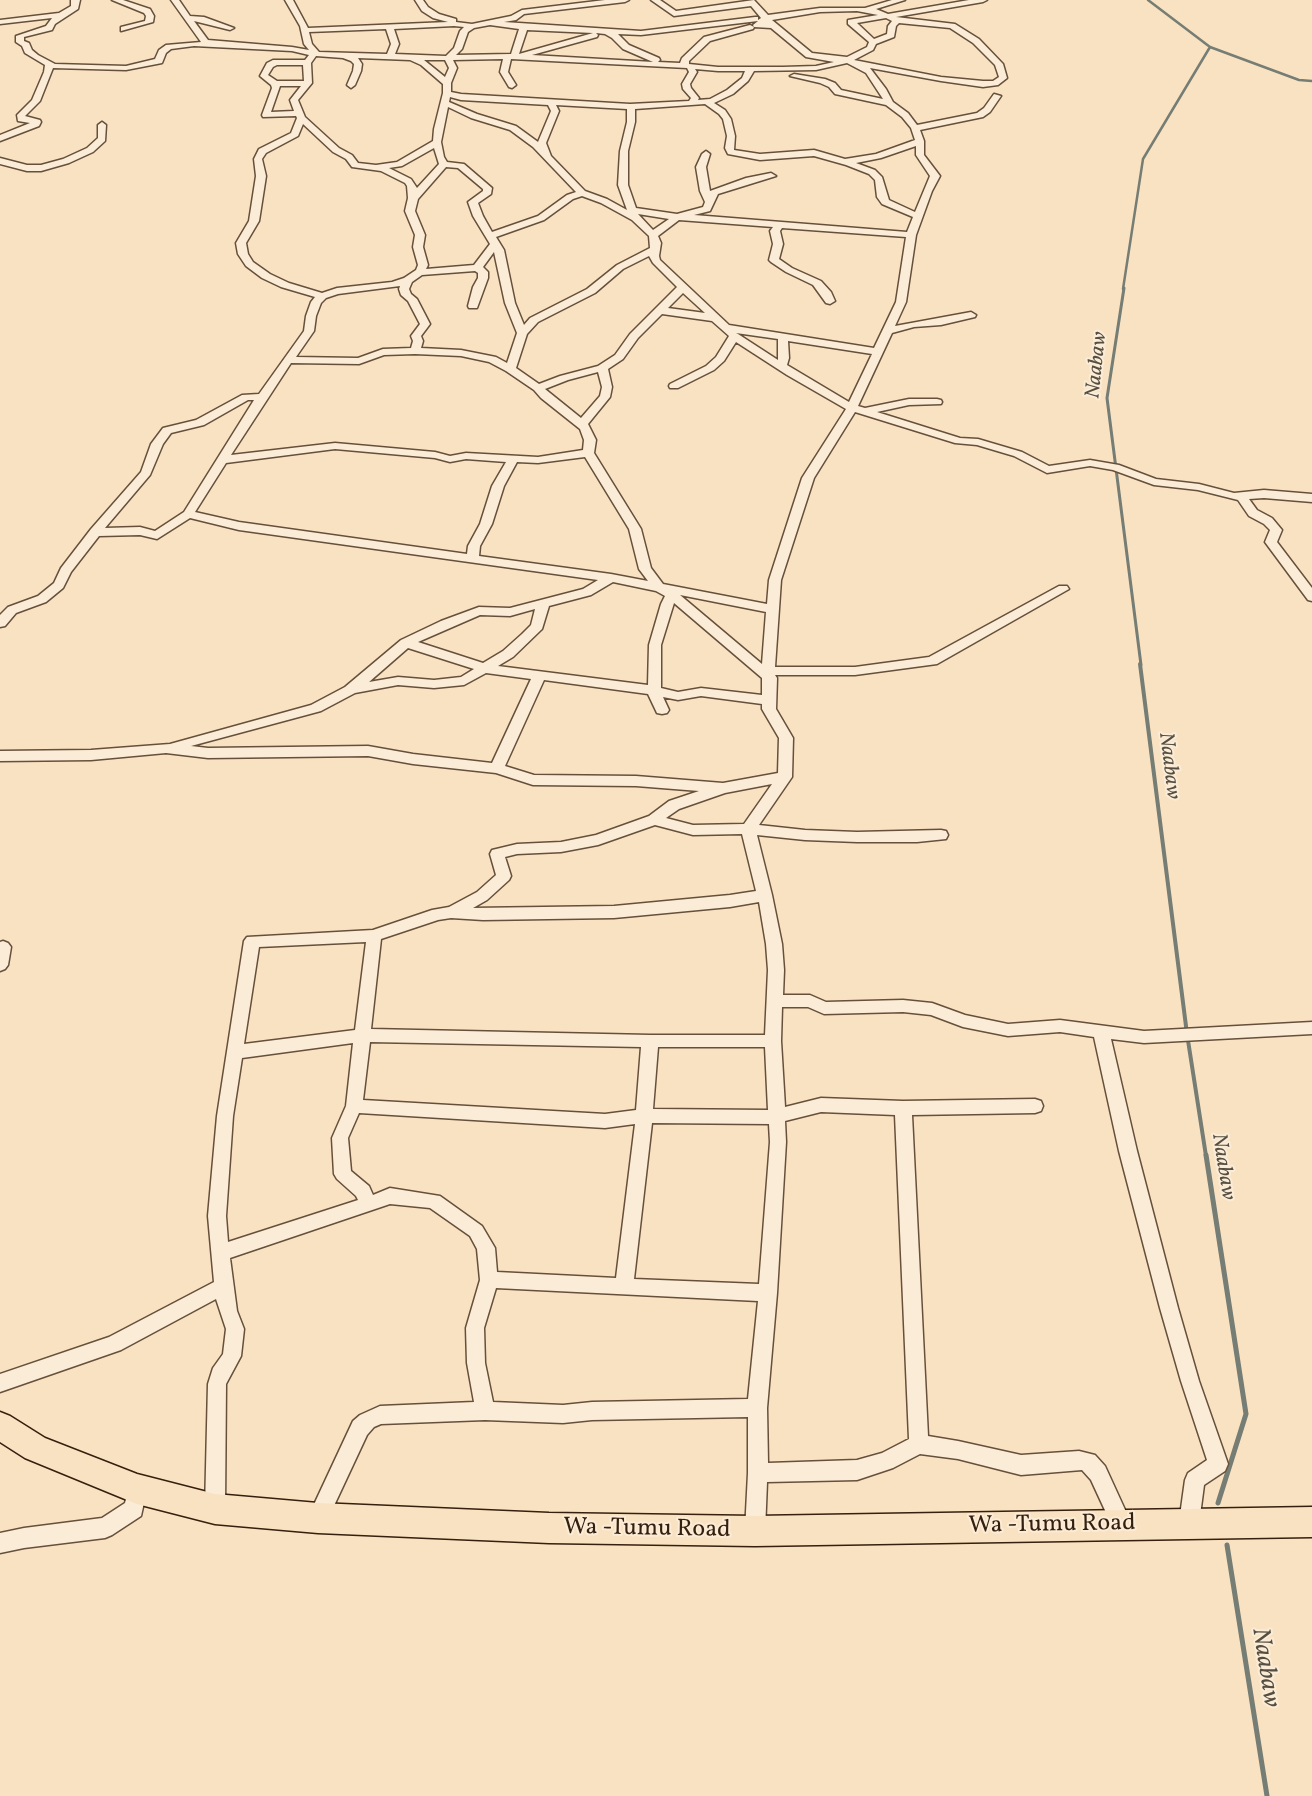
<!DOCTYPE html>
<html>
<head>
<meta charset="utf-8">
<style>
	body { margin:0 }
	canvas { display:block; background:#f9e2c1 }
</style>
</head>
<body>
<canvas width="1312" height="1796"></canvas>
<script>
const g = document.querySelector('canvas').getContext('2d');
g.lineJoin = 'round';
const poly = rows => new Path2D(rows.map(r => 'M' + r).join(''));
function strokePath(path, color, width, dash) { g.strokeStyle = color; g.lineWidth = width; g.lineCap = dash ? 'butt' : 'round'; g.setLineDash(dash || []); g.stroke(path); }
function fill(path, color) { g.fillStyle = color; g.fill(path, 'evenodd'); }
function label(font, color, halo, rows, align = 'center') {
  g.font = font + ' Vollkorn,serif'; g.lineWidth = 4; g.setLineDash([]); g.textBaseline = 'middle'; g.strokeStyle = halo; g.fillStyle = color; for (const [text, x, y, turn = 0] of rows) {
    g.save(); g.translate(x, y); g.rotate((+turn || 0) * Math.PI / 180); g.textAlign = isNaN(turn) ? turn : align; if (halo) g.strokeText(text, 0, 0); g.fillText(text, 0, 0); g.restore();
  }
}
strokePath(poly([
	[1148,0,1210,47,1299,80,1312,81],
	[1123,289,1143,159,1210,47]
]), '#757d75', 2.5);
strokePath(poly([
	[1124,288,1107,398,1141,665]
]), '#757d75', 3);
strokePath(poly([
	[1140,664,1187,1034,1206,1156]
]), '#757d75', 4);
strokePath(poly([
	[1206,1155,1246,1414,1218,1503],
	[1227,1545,1267,1796]
]), '#757d75', 5);
const minor = poly([
	[71,0,80,0,78,9,55,24,52,30,24,37,24,41,29,43,32,50,38,55,55,64,126,66,155,59,159,50,166,45,201,42,171,0,179,0,190,16,204,17,234,28,230,30,194,21,208,40,292,47,309,50,304,44,300,26,285,0,293,0,308,28,448,22,433,18,422,11,415,0,423,0,428,7,439,14,456,19,456,22,472,24,511,16,522,10,605,0,629,0,625,2,524,14,516,20,504,22,641,31,755,17,758,17,758,20,761,18,751,6,674,16,651,0,660,0,676,11,754,0,768,15,820,8,865,8,892,0,905,0,876,9,888,14,969,0,987,0,983,2,896,17,955,24,979,39,1003,64,1007,78,998,85,983,87,941,81,870,68,886,89,893,102,908,113,917,125,977,113,984,108,994,94,1001,96,990,112,983,117,920,130,924,141,924,155,940,176,932,191,916,235,906,302,895,326,971,312,976,315,975,317,941,325,914,327,892,333,858,406,865,408,909,399,937,399,941,400,942,402,941,404,909,405,877,412,960,438,978,439,1022,452,1049,466,1090,460,1119,465,1156,479,1199,484,1234,493,1264,490,1312,494,1312,502,1264,498,1249,499,1257,510,1272,518,1282,530,1277,542,1312,588,1312,601,1308,600,1265,542,1270,530,1264,524,1249,516,1238,500,1198,490,1154,485,1113,470,1090,466,1047,473,1014,456,977,445,955,443,855,412,814,478,781,580,775,667,855,667,929,657,1059,586,1067,586,1069,589,937,664,855,675,775,675,777,678,776,709,793,738,792,777,759,825,805,830,857,832,941,830,946,831,948,835,946,839,917,842,857,842,805,840,757,835,772,895,782,944,784,970,783,995,810,995,826,1002,903,1000,932,1003,965,1015,1008,1024,1060,1020,1144,1031,1312,1022,1312,1034,1144,1043,1111,1039,1137,1151,1178,1308,1199,1381,1228,1464,1225,1471,1204,1485,1199,1523,1196,1530,1189,1533,1182,1530,1179,1523,1185,1480,1188,1473,1207,1460,1181,1381,1160,1308,1119,1151,1094,1037,1060,1032,1008,1036,963,1027,931,1015,903,1012,824,1014,808,1007,782,1007,781,1041,785,1107,821,1098,903,1101,1035,1099,1041,1101,1043,1106,1041,1111,1035,1113,912,1115,928,1436,958,1441,1021,1455,1079,1451,1095,1455,1105,1466,1132,1525,1129,1532,1122,1535,1115,1532,1091,1480,1082,1470,1021,1475,958,1459,920,1454,893,1468,857,1480,767,1482,765,1531,762,1538,755,1541,748,1538,745,1531,748,1473,748,1417,592,1420,563,1423,485,1420,381,1424,374,1427,367,1435,325,1525,318,1528,311,1525,308,1518,311,1511,353,1421,360,1415,380,1406,474,1402,467,1363,466,1328,480,1280,477,1249,470,1236,430,1208,390,1204,230,1258,237,1311,244,1329,241,1356,226,1384,225,1509,222,1516,215,1519,208,1516,205,1509,208,1384,213,1368,223,1354,226,1329,216,1299,121,1350,0,1392,0,1374,109,1337,214,1282,208,1216,217,1116,244,941,247,937,373,930,432,910,449,907,477,892,496,875,490,854,492,850,517,844,561,842,596,835,649,816,669,801,699,791,636,786,533,785,496,773,413,764,368,756,208,758,166,753,91,760,0,761,0,751,91,750,170,744,311,705,345,687,401,640,441,621,479,607,510,608,583,589,598,580,239,530,190,518,157,539,140,535,99,536,71,572,63,588,46,602,16,613,5,626,0,627,0,615,8,607,38,596,54,583,61,568,91,529,141,472,151,444,163,428,196,420,242,395,259,394,304,331,306,316,311,302,315,297,281,287,262,278,246,266,238,254,236,243,249,221,256,176,254,159,259,149,291,133,297,118,296,116,263,117,262,115,272,88,271,85,260,76,267,63,273,60,305,60,309,55,292,51,194,46,171,49,166,53,162,63,126,70,53,68,40,101,25,116,40,120,41,122,39,126,0,141,0,135,30,123,18,121,17,115,32,100,44,72,45,65,25,53,22,46,16,42,16,36,46,26,52,18,0,24,0,20,59,13,71,6,71,0],
	[857,11,878,15,848,20,848,24,869,42,867,47,847,57,812,53,772,20,820,12,857,11],
	[886,18,892,21,888,26,887,34,874,39,857,23,886,18],
	[758,21,753,25,754,27,771,28,806,57,834,62,816,66,783,67,718,67,689,64,689,61,710,41,753,29,754,27,750,25,704,37,682,58,680,63,658,62,660,60,659,58,629,45,618,34,641,35,758,21],
	[899,23,950,28,973,43,995,65,999,77,993,81,983,81,941,77,854,60,873,50,876,44,894,37,896,26,899,23],
	[490,25,519,29,511,54,456,55,462,49,468,32,474,28,490,25],
	[454,26,464,27,460,31,454,48,446,56,395,54,399,44,394,29,454,26],
	[386,29,391,44,387,54,319,52,312,44,309,32,386,29],
	[527,30,593,33,519,54,527,30],
	[596,33,605,34,612,38,623,49,653,62,532,55,597,37,598,35,596,33],
	[316,56,343,58,351,61,354,64,353,71,347,85,351,88,355,85,361,71,362,64,358,58,410,60,421,65,443,84,443,93,434,129,433,141,397,162,376,165,358,163,352,155,339,148,305,117,298,100,312,83,311,63,316,56],
	[503,59,500,72,509,87,512,88,516,85,508,72,511,59,687,68,689,72,682,84,683,89,691,98,689,101,630,104,461,94,451,92,451,83,457,68,453,60,503,59],
	[424,60,445,60,449,68,445,77,424,60],
	[847,63,866,73,883,99,841,90,835,83,825,79,794,74,790,76,820,83,829,87,835,94,886,105,902,117,911,128,915,140,876,154,845,159,814,150,760,154,734,150,735,136,731,119,725,110,714,103,733,94,748,81,754,71,816,70,847,63],
	[277,65,303,65,304,81,277,81,268,75,273,67,277,65],
	[695,69,718,71,745,71,742,78,727,90,710,99,698,100,699,98,691,88,690,84,697,72,695,69],
	[280,86,301,86,290,100,294,111,271,112,280,86],
	[450,97,461,100,548,105,551,111,538,142,516,126,477,114,449,102,450,97],
	[705,104,719,114,723,119,727,136,725,148,728,154,760,160,814,156,846,165,869,174,875,180,877,197,882,204,913,217,907,232,694,215,710,211,718,194,776,176,771,173,746,178,710,191,706,167,710,154,706,151,702,154,696,167,700,191,705,202,703,207,677,214,636,208,628,185,628,151,635,122,635,109,705,104],
	[556,105,627,109,627,122,620,151,618,185,627,210,607,199,585,191,551,156,546,143,559,111,556,105],
	[448,107,471,118,510,130,533,147,576,192,567,195,538,216,492,232,483,216,478,203,491,194,492,188,464,164,447,162,444,157,441,142,448,107],
	[303,124,333,152,346,159,352,167,381,171,405,183,407,186,408,198,405,211,415,235,413,247,418,265,416,270,404,278,392,282,337,288,322,293,289,283,270,274,253,262,248,254,246,243,259,221,266,176,262,159,266,153,298,136,303,124],
	[916,146,916,155,930,176,915,212,889,200,882,177,875,170,856,163,881,158,916,146],
	[434,148,439,164,417,188,411,179,389,168,402,166,434,148],
	[446,167,458,168,483,189,483,191,468,202,473,216,490,244,474,265,426,269,428,265,423,247,425,235,415,211,418,199,446,167],
	[582,196,601,203,632,220,649,236,650,248,617,265,587,289,530,318,524,325,515,303,504,250,496,237,544,220,573,199,582,196],
	[638,214,669,219,653,230,638,214],
	[679,220,773,227,770,231,773,244,769,260,771,262,786,272,813,285,826,303,830,304,835,301,831,292,821,281,792,268,779,259,783,244,780,231,782,228,906,237,896,302,874,348,729,325,660,260,659,256,661,243,658,236,679,220],
	[494,252,505,303,517,333,507,363,496,357,461,350,421,348,423,341,421,336,430,324,417,299,411,294,409,289,412,282,422,275,475,271,478,273,478,278,473,287,468,306,469,308,477,308,488,278,488,272,483,267,494,252],
	[649,256,653,263,677,287,630,334,615,355,598,366,560,376,539,384,516,368,527,334,538,322,595,293,623,269,649,256],
	[400,286,399,289,401,295,408,301,420,324,411,336,413,341,411,348,383,349,358,358,296,357,314,331,316,316,321,303,326,298,338,294,400,286],
	[683,293,705,313,668,308,683,293],
	[662,314,712,321,729,336,716,357,706,366,670,384,669,386,670,388,678,388,714,370,724,361,736,342,787,375,846,409,802,478,769,580,767,604,663,584,651,568,641,529,594,453,596,440,588,424,610,397,612,387,608,369,623,359,638,338,662,314],
	[736,333,778,339,778,360,738,334,736,333],
	[788,341,872,354,849,402,787,365,789,358,788,341],
	[415,354,461,356,489,362,506,371,534,390,541,398,580,429,584,440,583,450,538,457,466,453,450,456,435,452,335,443,231,455,291,363,359,364,384,355,415,354],
	[598,372,602,387,600,396,581,418,545,389,568,380,598,372],
	[248,400,254,400,184,512,155,531,140,527,105,528,150,475,163,444,171,433,204,425,248,400],
	[335,449,435,458,450,462,466,459,506,462,492,486,480,524,468,546,467,554,239,522,195,512,226,463,335,449],
	[585,457,629,529,639,569,648,581,611,574,479,556,480,546,492,524,504,486,517,462,538,463,585,457],
	[613,582,656,591,665,596,661,604,649,645,648,685,498,666,513,657,542,629,549,606,591,595,613,582],
	[680,595,766,612,762,664,680,595],
	[674,603,762,678,762,695,701,688,678,692,661,688,661,645,674,603],
	[535,609,531,625,522,634,503,651,483,663,418,642,480,615,510,616,535,609],
	[408,648,474,669,461,677,434,680,398,677,369,682,408,648],
	[486,673,531,679,492,763,413,754,368,746,208,748,191,746,321,711,355,693,398,685,434,688,464,685,486,673],
	[544,680,648,694,657,713,662,714,667,713,669,710,663,697,678,700,701,696,762,704,762,709,779,738,778,773,723,783,636,776,534,775,505,766,544,680],
	[772,784,744,824,693,825,666,818,679,809,725,793,772,784],
	[655,825,693,835,742,834,756,891,730,895,614,906,473,908,487,900,509,880,511,876,505,857,517,854,561,852,598,845,655,825],
	[759,902,766,944,768,970,765,1035,650,1035,371,1029,381,939,438,920,451,918,483,920,614,918,730,907,759,902],
	[366,942,355,1030,244,1044,259,947,366,942],
	[370,1042,641,1047,636,1110,605,1114,363,1100,370,1042],
	[353,1043,346,1106,332,1138,334,1174,337,1179,356,1196,358,1200,228,1242,226,1216,233,1116,242,1058,353,1043],
	[658,1047,765,1047,768,1110,653,1109,658,1047],
	[821,1112,895,1115,909,1439,882,1453,857,1460,768,1463,767,1408,777,1293,786,1142,785,1121,821,1112],
	[359,1113,605,1128,635,1124,616,1278,497,1272,495,1248,482,1226,440,1196,390,1188,373,1195,369,1186,351,1171,348,1138,359,1113],
	[652,1123,769,1124,770,1142,759,1284,634,1279,652,1123],
	[496,1288,758,1301,748,1399,592,1402,563,1405,493,1402,485,1363,484,1328,496,1288],
	[112,0,123,0,150,9,154,16,153,22,121,31,121,27,145,21,146,16,144,13,112,0],
	[102,122,106,125,105,141,93,152,69,163,41,171,27,171,0,164,0,158,27,165,41,165,63,159,87,148,98,138,98,125,102,122],
	[3,941,8,943,11,947,8,965,5,969,0,971,0,942,3,941],
	[137,1479,144,1482,147,1489,141,1516,112,1535,105,1538,24,1548,0,1553,0,1533,24,1528,102,1518,125,1503,130,1482,137,1479]
]);
const highway = poly([
	[0,1412,10,1416,45,1438,137,1474,215,1494,318,1503,549,1513,755,1516,1312,1507,1312,1537,755,1546,549,1543,318,1533,215,1524,137,1504,25,1458,0,1442,0,1412]
]);
strokePath(minor, '#66503b', 3);
strokePath(highway, '#351f0e', 3);
fill(minor, '#fbecd7');
fill(highway, '#f9e2c1');
label('italic 21px', '#554e41', '#fbecd7', [
	["Naabaw",1098,365,-84],
	["Naabaw",1168,766,83],
	["Naabaw",1222,1167,81]
]);
label('24px', '#351f0e', '#fbecd7', [
	["Wa -Tumu Road",1052,1526,-1],
	["Wa -Tumu Road",647,1530,1]
]);
label('italic 25px', '#554e41', '#fbecd7', [
	["Naabaw",1264,1668,81]
]);
</script>
</body>
</html>
